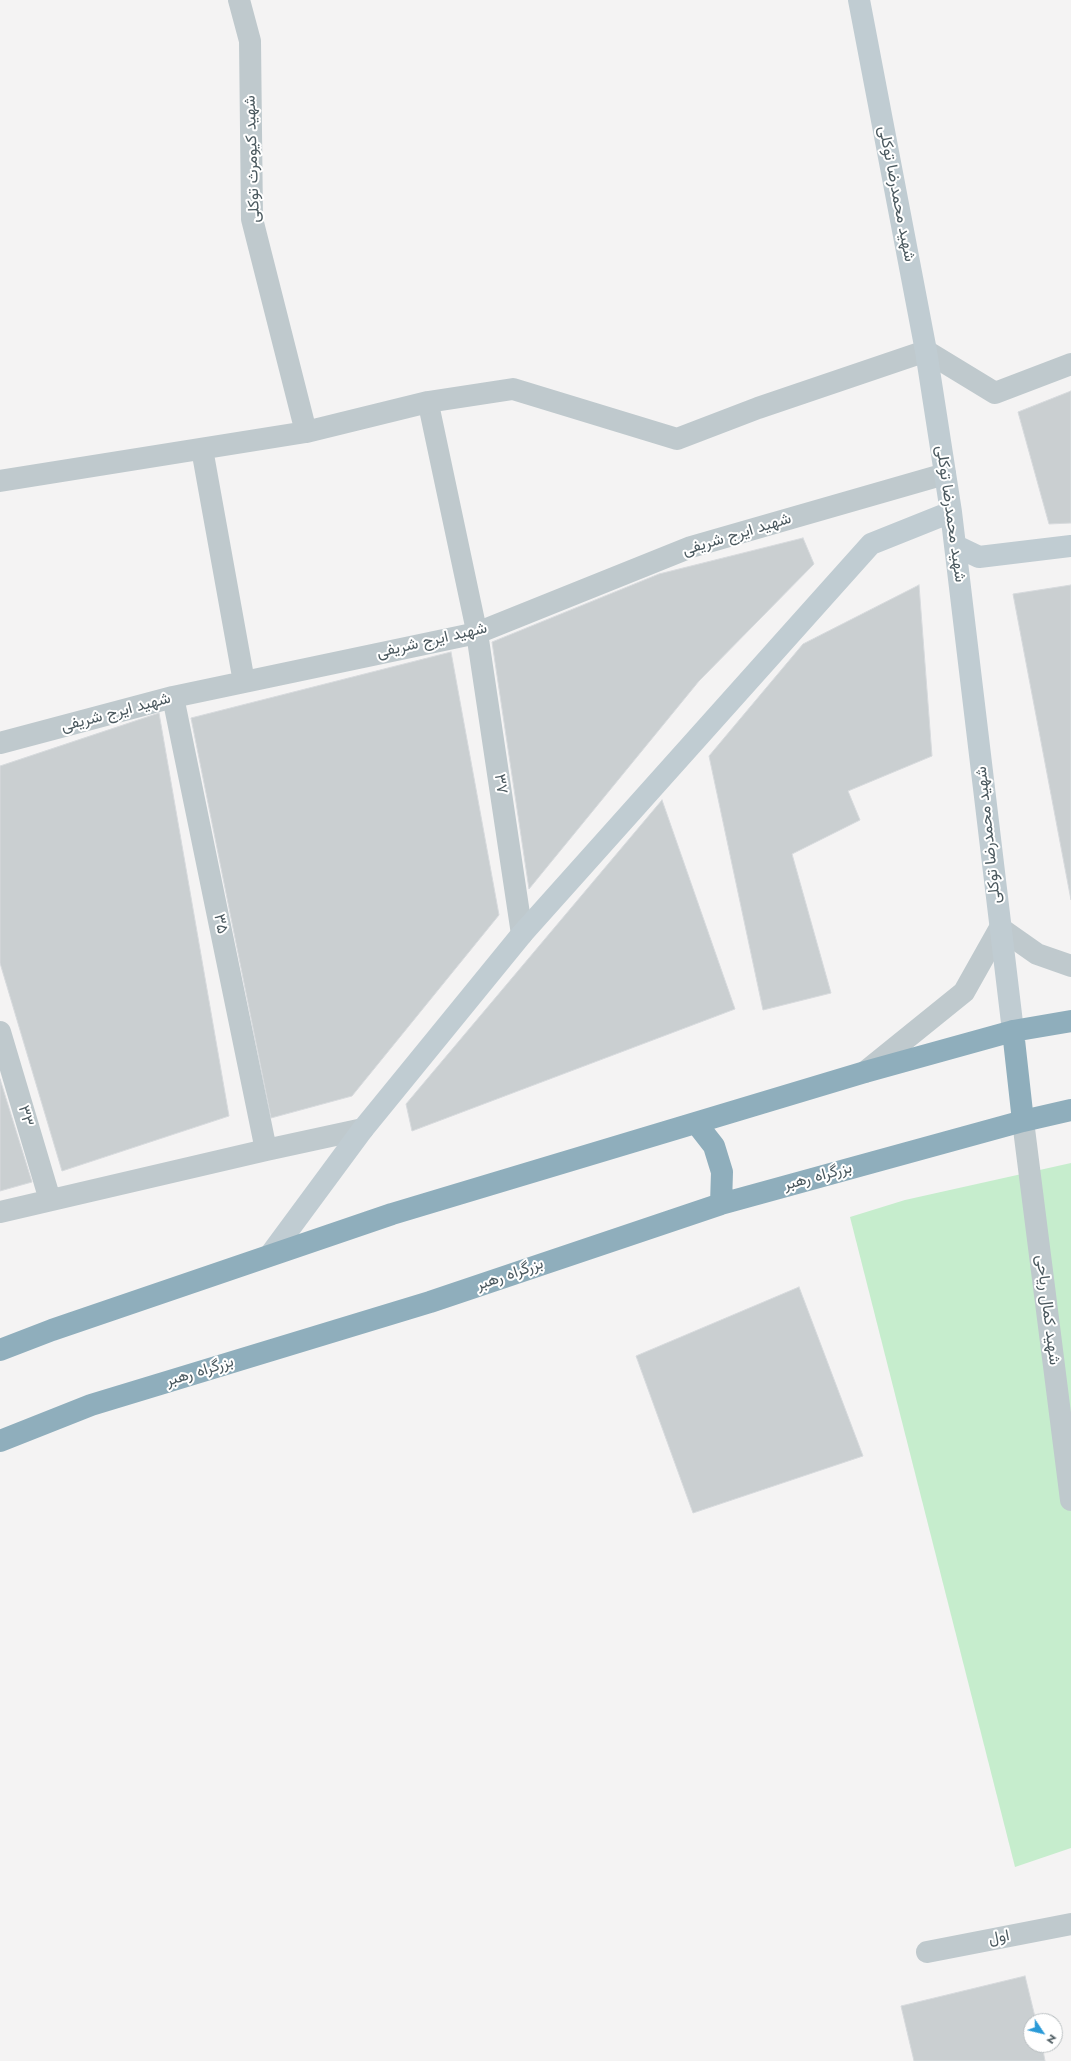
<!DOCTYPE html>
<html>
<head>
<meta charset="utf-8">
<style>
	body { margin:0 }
	#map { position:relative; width:1071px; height:2061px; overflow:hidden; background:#f4f3f3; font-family:Jost,sans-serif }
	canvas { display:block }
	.north { position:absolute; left:1023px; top:2013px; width:40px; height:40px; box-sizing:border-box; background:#fff; border:1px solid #b7bdbf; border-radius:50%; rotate:125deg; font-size:11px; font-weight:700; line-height:16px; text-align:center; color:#4b595f }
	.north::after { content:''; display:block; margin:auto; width:14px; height:18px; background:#2a9ad7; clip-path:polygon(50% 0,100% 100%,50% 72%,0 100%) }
</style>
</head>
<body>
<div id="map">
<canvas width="1071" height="2061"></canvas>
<div class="north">N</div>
</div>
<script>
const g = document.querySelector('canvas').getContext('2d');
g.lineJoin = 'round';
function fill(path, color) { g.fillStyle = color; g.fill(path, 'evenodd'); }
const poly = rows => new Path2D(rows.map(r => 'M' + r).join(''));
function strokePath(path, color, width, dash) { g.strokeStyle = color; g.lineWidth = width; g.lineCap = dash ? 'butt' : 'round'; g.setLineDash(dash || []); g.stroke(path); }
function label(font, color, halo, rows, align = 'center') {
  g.font = font + ' Jost,Vazirmatn,sans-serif'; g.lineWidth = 4; g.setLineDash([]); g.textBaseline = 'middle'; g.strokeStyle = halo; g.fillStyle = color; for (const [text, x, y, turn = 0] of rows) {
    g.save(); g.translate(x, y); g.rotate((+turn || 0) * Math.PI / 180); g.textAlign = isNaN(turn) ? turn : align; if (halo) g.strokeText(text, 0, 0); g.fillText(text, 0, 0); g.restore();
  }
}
fill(poly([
	[1071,1163,1071,1848,1015,1867,850,1217,905,1200]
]), '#c6edcd');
const building = poly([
	[1071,391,1071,523,1049,524,1018,412,1071,391],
	[803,538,814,564,699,681,529,889,492,642,659,574,803,538],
	[919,585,932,756,848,791,860,820,792,854,831,993,763,1010,709,756,803,644,919,585],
	[1071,585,1071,900,1013,594,1071,585],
	[451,652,499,915,352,1096,271,1118,191,718,451,652],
	[159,713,229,1116,62,1171,0,963,0,766,159,713],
	[662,800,735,1009,412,1131,406,1104,662,800],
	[0,1079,32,1182,0,1191,0,1079],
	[799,1287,863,1456,693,1513,636,1356,799,1287],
	[1025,1976,1036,2021,1031,2021,1031,2045,1042,2045,1045,2061,914,2061,901,2006,1025,1976]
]);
fill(building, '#cacfd1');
strokePath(building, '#d7dadd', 1);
strokePath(poly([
	[428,402,477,633]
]), '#bfc9cd', 21);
strokePath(poly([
	[239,0,250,41,252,219,306,432],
	[202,449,244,682],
	[0,481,306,432,428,402,513,389,677,439,758,408,926,351,995,393,1071,364],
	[477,633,522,934],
	[173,697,266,1150],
	[0,743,173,697,477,633,691,547,945,474],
	[0,1032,50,1200],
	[865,1072,964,992,1000,928,1037,954,1071,966],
	[1023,1121,1071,1500],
	[0,1212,266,1150,363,1129],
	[927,1952,1071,1924]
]), '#bfc9cd', 22);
strokePath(poly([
	[859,0,926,351,951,512,1013,1031],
	[956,546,979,557,1071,546],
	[270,1255,363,1129,522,934,871,544,951,512]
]), '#c0ccd2', 22);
strokePath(poly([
	[1013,1031,1023,1121],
	[696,1123,714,1146,722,1172,721,1204],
	[0,1350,52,1330,392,1214,865,1072,1013,1031,1071,1021],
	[0,1441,91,1405,430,1302,721,1204,1023,1121,1071,1110]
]), '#8faebc', 22);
label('16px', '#4b595f', '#fff', [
	["شهید کیومرث توکلی",253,159,-92],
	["شهید محمدرضا توکلی",896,194,79],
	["شهید محمدرضا توکلی",950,514,82],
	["شهید ایرج شریفی",737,535,-17],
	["شهید ایرج شریفی",432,641,-13],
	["شهید ایرج شریفی",116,713,-15],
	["۳۷",500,784,81],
	["شهید محمدرضا توکلی",989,835,-96],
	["۳۵",220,924,78],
	["۳۳",25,1116,74],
	["بزرگراه رهبر",818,1177,-15],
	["بزرگراه رهبر",510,1275,-19],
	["شهید کمال ریاحی",1047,1310,83],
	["بزرگراه رهبر",200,1372,-17],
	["اول",999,1938,-11]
]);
</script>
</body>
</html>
